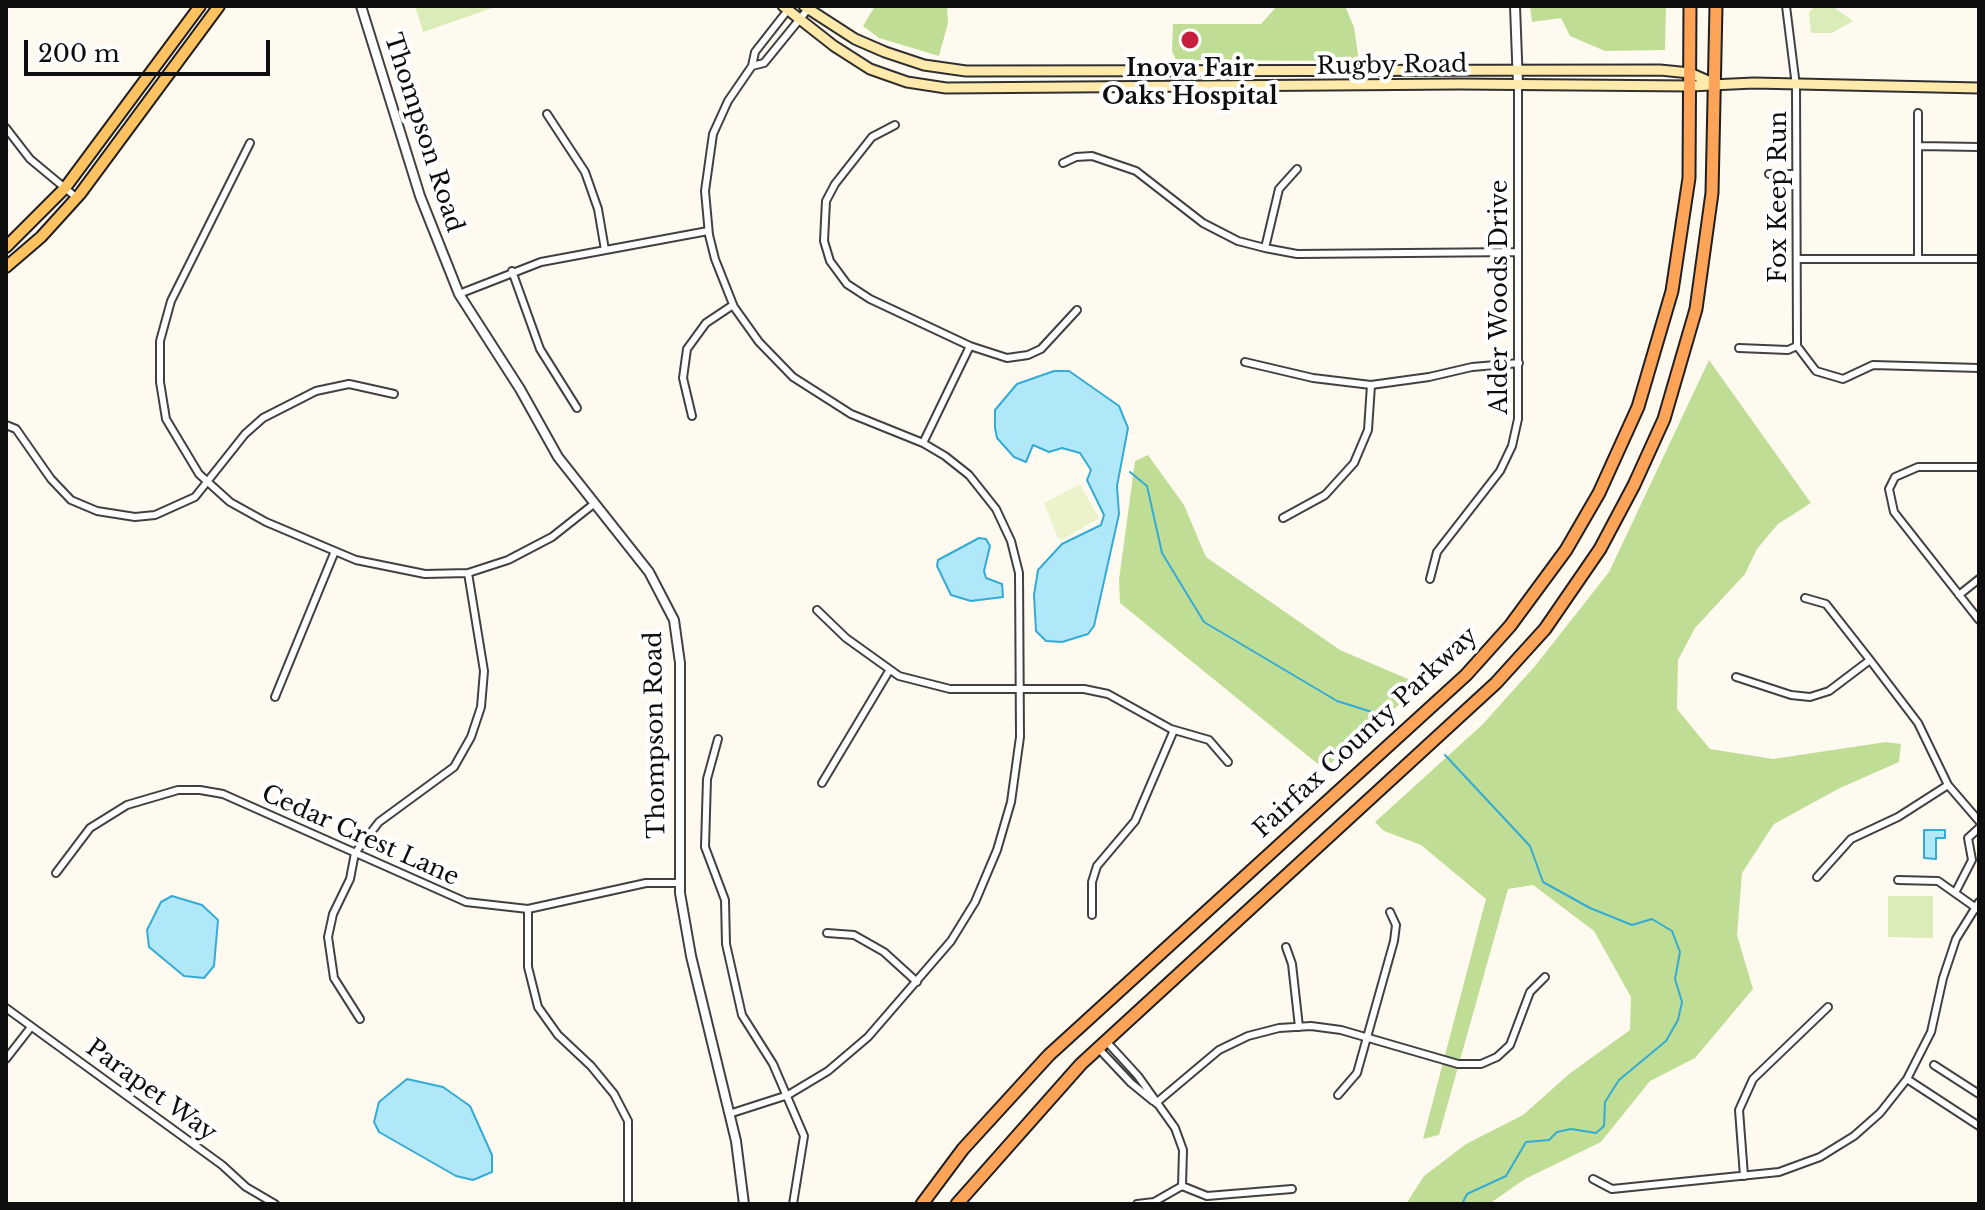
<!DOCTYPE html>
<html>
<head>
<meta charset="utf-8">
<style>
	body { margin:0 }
	#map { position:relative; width:1985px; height:1210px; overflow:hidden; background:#fffaf0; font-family:"Libre Baskerville",serif }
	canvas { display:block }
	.frame { position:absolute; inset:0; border:8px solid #0e0e0e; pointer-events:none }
	.scale { position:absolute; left:24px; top:40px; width:246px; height:36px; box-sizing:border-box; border:4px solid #0e0e0e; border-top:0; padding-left:10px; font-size:24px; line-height:28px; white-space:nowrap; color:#0e0e0e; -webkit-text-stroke:6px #fff; paint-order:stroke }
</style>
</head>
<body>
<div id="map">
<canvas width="1985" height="1210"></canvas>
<div class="frame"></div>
<div class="scale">200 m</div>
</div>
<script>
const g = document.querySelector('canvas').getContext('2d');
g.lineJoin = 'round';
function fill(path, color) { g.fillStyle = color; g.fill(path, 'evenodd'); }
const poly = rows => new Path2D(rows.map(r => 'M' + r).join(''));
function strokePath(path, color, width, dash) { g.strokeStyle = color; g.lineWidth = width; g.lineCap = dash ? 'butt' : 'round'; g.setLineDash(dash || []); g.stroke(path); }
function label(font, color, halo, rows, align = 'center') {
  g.font = font + ' "Libre Baskerville",serif'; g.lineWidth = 8; g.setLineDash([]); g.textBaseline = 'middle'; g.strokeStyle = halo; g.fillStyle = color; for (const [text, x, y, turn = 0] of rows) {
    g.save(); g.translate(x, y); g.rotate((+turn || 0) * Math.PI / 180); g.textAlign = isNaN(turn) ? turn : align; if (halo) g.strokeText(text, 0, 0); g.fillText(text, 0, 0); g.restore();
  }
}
fill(poly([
	[415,6,498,6,423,32],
	[1816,6,1832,6,1853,21,1832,33,1811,33,1809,12],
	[1888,896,1933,896,1933,938,1888,937]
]), '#daecb7');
fill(poly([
	[875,6,947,6,948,23,939,56,879,38,863,26],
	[1277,6,1345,6,1354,27,1359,61,1176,60,1172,51,1173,24,1261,24],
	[1530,6,1666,6,1665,50,1605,51,1570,36,1561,18,1532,22],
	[1709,360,1811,503,1778,524,1757,549,1745,574,1695,628,1678,660,1677,709,1710,749,1773,759,1886,742,1901,744,1899,762,1840,788,1774,824,1742,873,1737,935,1753,989,1695,1058,1650,1081,1601,1142,1525,1179,1489,1204,1406,1204,1424,1176,1466,1144,1523,1115,1569,1074,1630,1030,1631,997,1594,931,1533,885,1508,889,1439,1135,1423,1139,1486,899,1421,845,1384,831,1375,822,1482,725,1535,666,1609,572],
	[1148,455,1184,505,1206,557,1340,650,1422,685,1324,769,1120,603,1119,580,1135,461]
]), '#c0dd95');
fill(poly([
	[1080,484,1099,518,1062,540,1058,538,1044,503]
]), '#eaf3c9');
const water = poly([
	[1054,371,1069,371,1119,406,1128,428,1117,486,1119,514,1094,626,1088,634,1062,642,1046,641,1036,631,1034,595,1038,570,1062,544,1101,525,1104,515,1087,480,1091,470,1080,453,1062,448,1049,452,1033,445,1026,462,1014,457,997,438,995,428,995,410,1017,384,1054,371],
	[979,538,986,539,990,546,984,571,986,578,1002,584,1003,597,971,601,951,595,937,566,938,560,979,538],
	[1924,830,1945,830,1945,838,1936,838,1936,859,1924,858,1924,830],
	[172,896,202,905,218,920,214,966,204,978,184,976,149,947,147,930,161,902,172,896],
	[407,1079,443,1087,470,1106,492,1155,492,1172,473,1180,456,1176,379,1132,374,1122,379,1102,407,1079]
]);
fill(water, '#b1e8f9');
strokePath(water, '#34abd4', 2);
strokePath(poly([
	[1130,472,1147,486,1162,553,1204,622,1337,701,1388,717],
	[1445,755,1530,846,1543,882,1590,908,1632,925,1652,919,1672,931,1680,952,1675,979,1682,1002,1678,1020,1666,1041,1619,1080,1605,1102,1604,1126,1596,1133,1571,1129,1557,1132,1549,1140,1526,1142,1506,1176,1467,1194,1462,1204]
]), '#34abd4', 2);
const minor = poly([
	[1786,6,1796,86,1797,346,1816,371,1843,379,1873,365,1979,368],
	[752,66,764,63,808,9],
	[1918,113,1918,258],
	[547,114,585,172,598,209,605,250],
	[895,125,872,137,835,184,826,201,824,241,830,261,847,284,870,299,970,346,1007,358,1028,355,1041,349,1077,310],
	[6,128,30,159,77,198],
	[250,143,171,301,160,341,160,382,166,419,199,474,230,502,266,522,356,560,425,574,468,573,508,560,552,537,595,503],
	[1919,146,1979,147],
	[1063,163,1076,157,1092,156,1136,171,1203,223,1238,241,1265,248,1297,254,1518,252],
	[1769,174,1796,174],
	[1265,248,1279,189,1297,169],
	[1797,259,1979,259],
	[512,271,540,349,577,408],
	[459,294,541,262,708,231],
	[1739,348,1788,350,1797,346],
	[1245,362,1313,378,1371,385,1429,377,1472,367,1519,363],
	[692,416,683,378,687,349,706,323,733,305],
	[6,425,16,429,51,479,71,500,97,511,135,517,155,515,195,497,245,434,263,418,316,391,349,384,394,394],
	[923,443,970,346],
	[1979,467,1918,467,1895,477,1889,489,1894,512,1979,620],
	[1283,518,1325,495,1354,463,1368,430,1371,385],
	[1430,579,1437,552,1500,471,1512,446,1518,419,1518,85],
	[1959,595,1979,579],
	[1805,598,1826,604,1870,660,1918,723,1948,785,1979,821],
	[817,610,846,638,899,676,950,689,1084,689,1108,694,1171,729,1209,740,1228,762],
	[1736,677,1791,695,1810,697,1829,691,1870,660],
	[275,697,335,551],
	[718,739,707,779,705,847,725,900,726,944,742,1015,773,1064,804,1136,793,1204],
	[822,783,889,671],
	[56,873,90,828,127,805,178,790,200,790,223,794,466,902,528,909,646,883,679,883],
	[1817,877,1851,839,1898,817,1948,785],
	[1898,880,1938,881,1979,910],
	[1955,893,1972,860,1968,838,1979,828],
	[528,909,528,967,538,1007,558,1035,591,1066,614,1094,628,1121,628,1204],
	[1092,915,1092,882,1097,866,1135,821,1174,730],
	[827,933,854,935,884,952,917,982],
	[1286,947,1292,964,1299,1027],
	[6,1008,222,1165,246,1187,275,1204],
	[360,1019,334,978,328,937,333,914,350,879,355,853,379,822,454,767,471,737,481,707,484,671,468,573],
	[1106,1041,1138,1076,1175,1128,1183,1150,1182,1186],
	[1099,1049,1131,1083,1153,1101],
	[6,1059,31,1027],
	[1934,1065,1979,1094],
	[1907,1079,1979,1126],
	[1338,1095,1357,1073,1394,941,1396,925,1390,912],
	[1156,1103,1219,1050,1248,1036,1279,1028,1311,1026,1341,1030,1458,1064,1481,1064,1497,1057,1510,1045,1530,992,1545,977],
	[729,1114,788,1095,828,1071,868,1037,951,941,975,902,997,850,1011,802,1020,737,1019,573,1011,541,996,509,969,475,945,456,923,443,851,414,793,377,759,342,734,307,715,259,709,235,705,191,713,134,728,101,752,66,755,52,791,6],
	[1744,1176,1739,1110,1753,1079,1828,1007],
	[1593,1179,1612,1189,1779,1172,1820,1157,1854,1136,1880,1113,1907,1079,1931,1032,1943,978,1956,939,1979,902],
	[1137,1204,1154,1202,1182,1186,1207,1196,1292,1189]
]);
const tertiary = poly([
	[361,6,420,196,459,294,520,389,558,457,649,572,674,620,680,663,680,893,691,956,736,1141,744,1204],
	[1515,6,1518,85]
]);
const secondary = poly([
	[783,6,834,46,870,69,907,82,946,88,1459,84,1690,86,1754,83,1979,88],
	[804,6,855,39,885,52,924,65,966,71,1660,70,1690,73,1715,84]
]);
const primary = poly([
	[6,247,65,188,200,6],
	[6,267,41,237,80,194,219,6]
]);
const trunk = poly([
	[922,1204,963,1149,1049,1055,1466,675,1510,626,1566,550,1599,493,1638,407,1672,291,1689,178,1690,6],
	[957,1204,1081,1064,1496,683,1545,629,1600,549,1634,485,1664,419,1696,309,1712,193,1716,6]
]);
strokePath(minor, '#414141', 10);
strokePath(tertiary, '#414141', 12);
strokePath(secondary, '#303030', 13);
strokePath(primary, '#1f1f1f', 14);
strokePath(trunk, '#1f1f1f', 15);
strokePath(minor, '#fff', 6);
strokePath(tertiary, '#fff', 8);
strokePath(secondary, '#ffeaab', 9);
strokePath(primary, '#ffc260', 10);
strokePath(trunk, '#fda458', 11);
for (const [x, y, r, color] of [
	[1190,40,10,"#c61f3e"]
]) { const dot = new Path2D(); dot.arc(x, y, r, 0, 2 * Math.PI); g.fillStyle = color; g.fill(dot); strokePath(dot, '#fff', 3); }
label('24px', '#0e0e0e', '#fff', [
	["Rugby Road",1392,66,-1],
	["Thompson Road",423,133,72],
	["Fox Keep Run",1779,197,-90],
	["Alder Woods Drive",1500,297,-90],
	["Fairfax County Parkway",1366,733,-43],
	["Thompson Road",656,735,-91],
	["Cedar Crest Lane",360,836,24],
	["Parapet Way",151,1091,36]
]);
label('bold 24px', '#0e0e0e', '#fff', [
	["Inova Fair",1190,69],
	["Oaks Hospital",1190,97]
]);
</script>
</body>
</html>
